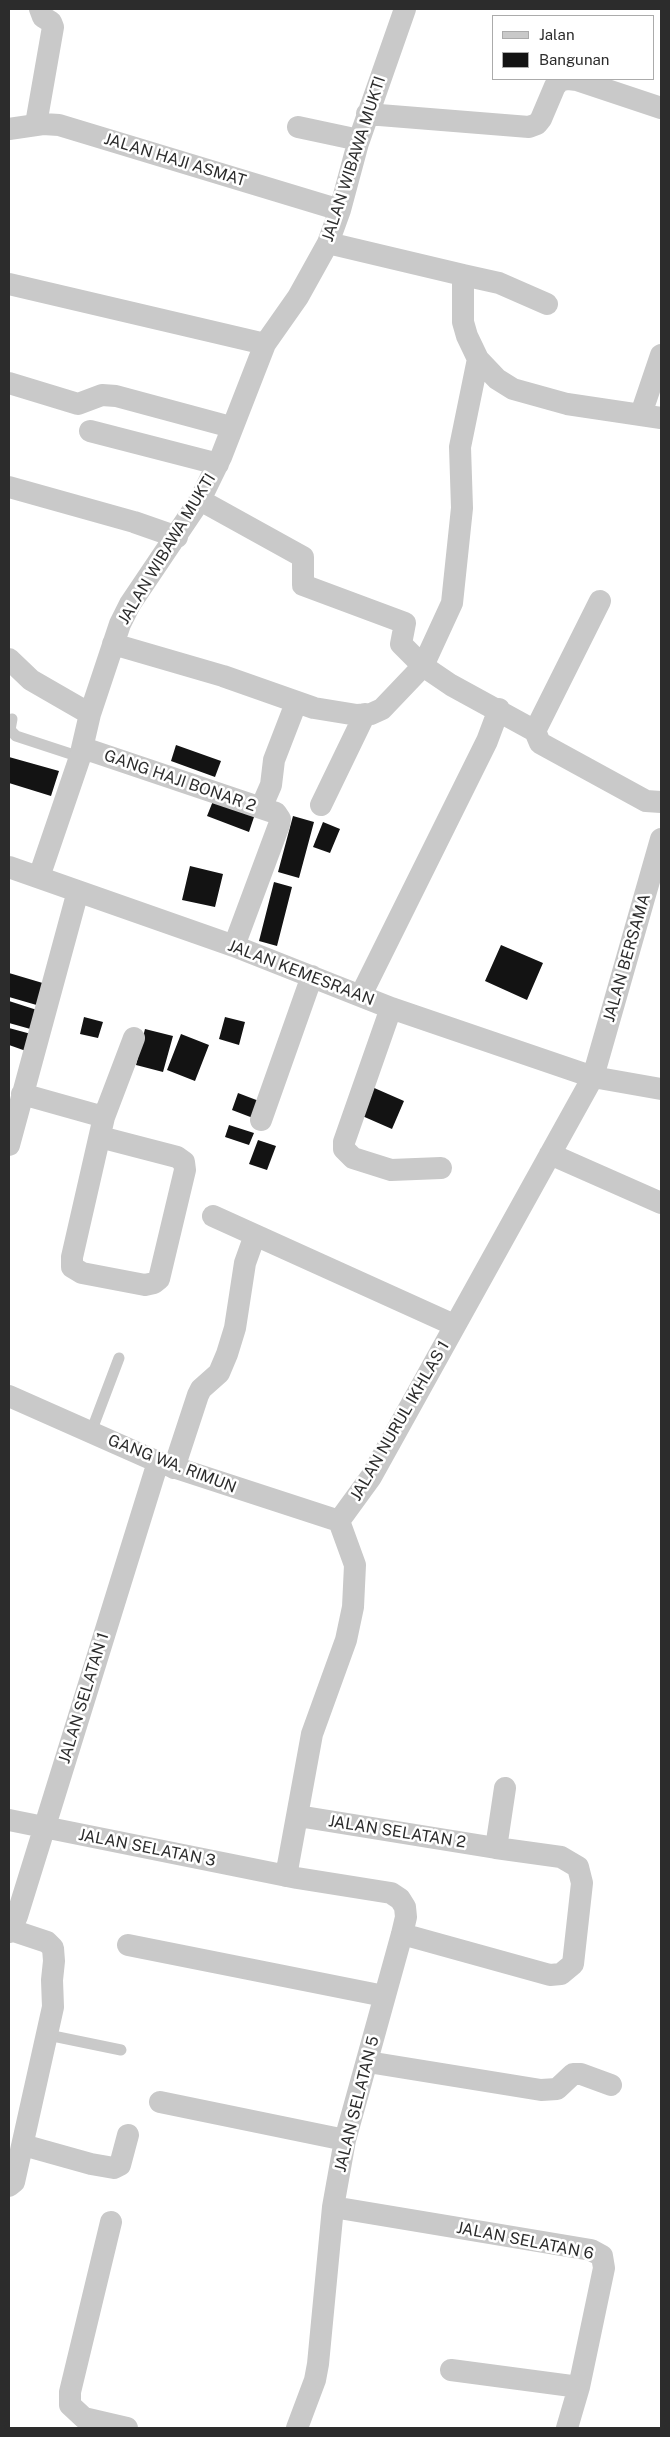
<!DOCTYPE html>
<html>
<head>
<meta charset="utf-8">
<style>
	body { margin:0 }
	#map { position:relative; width:670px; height:2437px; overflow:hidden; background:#fff; font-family:"Public Sans",sans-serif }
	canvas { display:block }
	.frame { position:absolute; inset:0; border:10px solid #2c2c2c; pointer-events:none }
	.legend { position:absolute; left:492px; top:15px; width:162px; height:65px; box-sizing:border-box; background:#fff; border:1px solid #ababab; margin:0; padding:6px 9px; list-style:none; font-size:15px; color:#2c2c2c }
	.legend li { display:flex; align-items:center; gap:10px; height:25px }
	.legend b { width:25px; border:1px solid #ababab }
</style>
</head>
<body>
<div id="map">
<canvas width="670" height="2437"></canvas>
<div class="frame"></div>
<ul class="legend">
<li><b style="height:6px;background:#c9c9c9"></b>Jalan</li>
<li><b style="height:14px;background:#131313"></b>Bangunan</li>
</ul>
</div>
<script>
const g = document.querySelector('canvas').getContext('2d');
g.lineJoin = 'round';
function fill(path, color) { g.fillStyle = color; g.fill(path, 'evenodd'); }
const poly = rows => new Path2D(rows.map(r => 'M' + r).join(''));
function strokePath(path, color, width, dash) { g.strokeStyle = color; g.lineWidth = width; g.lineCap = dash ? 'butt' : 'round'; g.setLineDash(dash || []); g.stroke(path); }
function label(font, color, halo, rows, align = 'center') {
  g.font = font + ' "Public Sans",sans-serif'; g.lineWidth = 5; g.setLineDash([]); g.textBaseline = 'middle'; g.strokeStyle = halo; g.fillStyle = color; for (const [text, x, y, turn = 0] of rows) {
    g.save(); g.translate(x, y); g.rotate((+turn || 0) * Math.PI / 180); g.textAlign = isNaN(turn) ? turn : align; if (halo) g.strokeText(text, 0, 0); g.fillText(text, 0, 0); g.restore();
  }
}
fill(poly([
	[176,745,221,761,215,777,171,761],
	[9,757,59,771,51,796,9,783],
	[215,796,256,811,249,832,207,816],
	[293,816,314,822,299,878,278,872],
	[323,822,340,829,330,853,313,847],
	[190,866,223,874,215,907,182,900],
	[274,882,292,887,277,946,259,941],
	[501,945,543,963,527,1000,485,981],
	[9,973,46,984,40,1006,9,997],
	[9,1001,40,1011,34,1030,9,1023],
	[84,1017,103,1022,98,1038,80,1034],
	[225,1017,245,1022,239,1045,219,1039],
	[9,1028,31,1034,26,1051,9,1045],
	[145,1029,173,1036,163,1072,136,1065],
	[181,1034,209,1045,195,1081,167,1070],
	[372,1087,404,1101,392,1129,360,1115],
	[238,1093,259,1101,253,1118,232,1110],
	[229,1125,254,1133,249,1145,225,1137],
	[258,1140,276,1146,267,1170,249,1164]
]), '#131313');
strokePath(poly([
	[12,719,10,730,16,736,80,757],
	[91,1432,119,1358],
	[48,2035,121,2050]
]), '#c9c9c9', 11);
strokePath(poly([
	[367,114,529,127,537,124,541,119,555,86,561,80,568,79,577,80,661,108],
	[36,124,53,27,51,22,43,17,40,9],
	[298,127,359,140],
	[9,129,43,124,59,125,340,210],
	[328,243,463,275,463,322,467,336,478,359,497,379,513,389,567,404,661,418],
	[463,275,499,283,547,304],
	[9,284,265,344],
	[9,383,78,404,102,395,116,396,231,427],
	[641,414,661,355],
	[90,431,218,464],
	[9,487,134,522,177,537],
	[200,500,303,557,303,585,405,623,401,644,423,666,451,685,535,731,540,743,646,801,661,802],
	[113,644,223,676,314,708,357,715,371,714,382,709,423,666,452,603,462,508,460,447,478,359],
	[9,659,31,680,90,714],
	[535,731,600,601],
	[83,748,276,813,280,819,279,825,234,946],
	[321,805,365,714],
	[261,808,271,785,274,760,296,703],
	[9,867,234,946,391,1008,593,1077,661,1089],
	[39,877,80,757,90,714,120,624,130,604,200,500,221,457,265,344,298,297,328,243,340,210,358,143,405,9],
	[361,995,487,741,499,709],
	[391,1008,344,1142,344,1149,353,1158,391,1170,441,1168],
	[22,1094,104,1117,72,1257,72,1267,82,1273,145,1285,154,1283,159,1279,185,1170,184,1162,177,1157,100,1137],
	[104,1117,134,1038],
	[261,1120,312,976],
	[9,1145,78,891],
	[550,1154,661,1203],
	[213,1216,454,1325],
	[9,1396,158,1462,339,1521],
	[174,1468,198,1395,201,1389,219,1373,227,1354,235,1328,245,1263,255,1235],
	[298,1816,496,1848],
	[9,1820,297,1878,391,1893,400,1899,405,1907,406,1917,402,1934,345,2140,333,2207,318,2364,315,2380,297,2428],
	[286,1876,312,1734,346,1640,353,1607,355,1565,339,1521,371,1477,593,1077,661,839],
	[9,1932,17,1916,158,1462],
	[402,1934,550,1975,561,1974,573,1964,582,1883,578,1867,561,1857,496,1848,505,1788],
	[128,1945,384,1996],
	[368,2062,541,2090,557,2089,573,2074,581,2074,611,2085],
	[160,2102,345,2140],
	[23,2145,91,2164,114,2168,120,2165,128,2135],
	[9,2186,14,2182,53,2007,52,1980,54,1961,53,1948,47,1942,11,1930],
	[333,2207,591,2250,602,2256,604,2268,579,2387,567,2428],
	[111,2222,70,2392,70,2405,84,2418,127,2428],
	[451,2370,579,2387]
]), '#c9c9c9', 22);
label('16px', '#2c2c2c', '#fff', [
	["JALAN WIBAWA MUKTI",354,159,-72],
	["JALAN HAJI ASMAT",175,160,17],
	["JALAN WIBAWA MUKTI",167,549,-59],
	["GANG HAJI BONAR 2",180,781,19],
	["JALAN BERSAMA",627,958,-74],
	["JALAN KEMESRAAN",301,973,21],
	["JALAN NURUL IKHLAS 1",400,1421,-60],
	["GANG WA. RIMUN",172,1464,21],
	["JALAN SELATAN 1",84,1698,-73],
	["JALAN SELATAN 2",397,1832,9],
	["JALAN SELATAN 3",147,1848,11],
	["JALAN SELATAN 5",357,2104,-76],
	["JALAN SELATAN 6",525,2241,11]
]);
</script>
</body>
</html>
